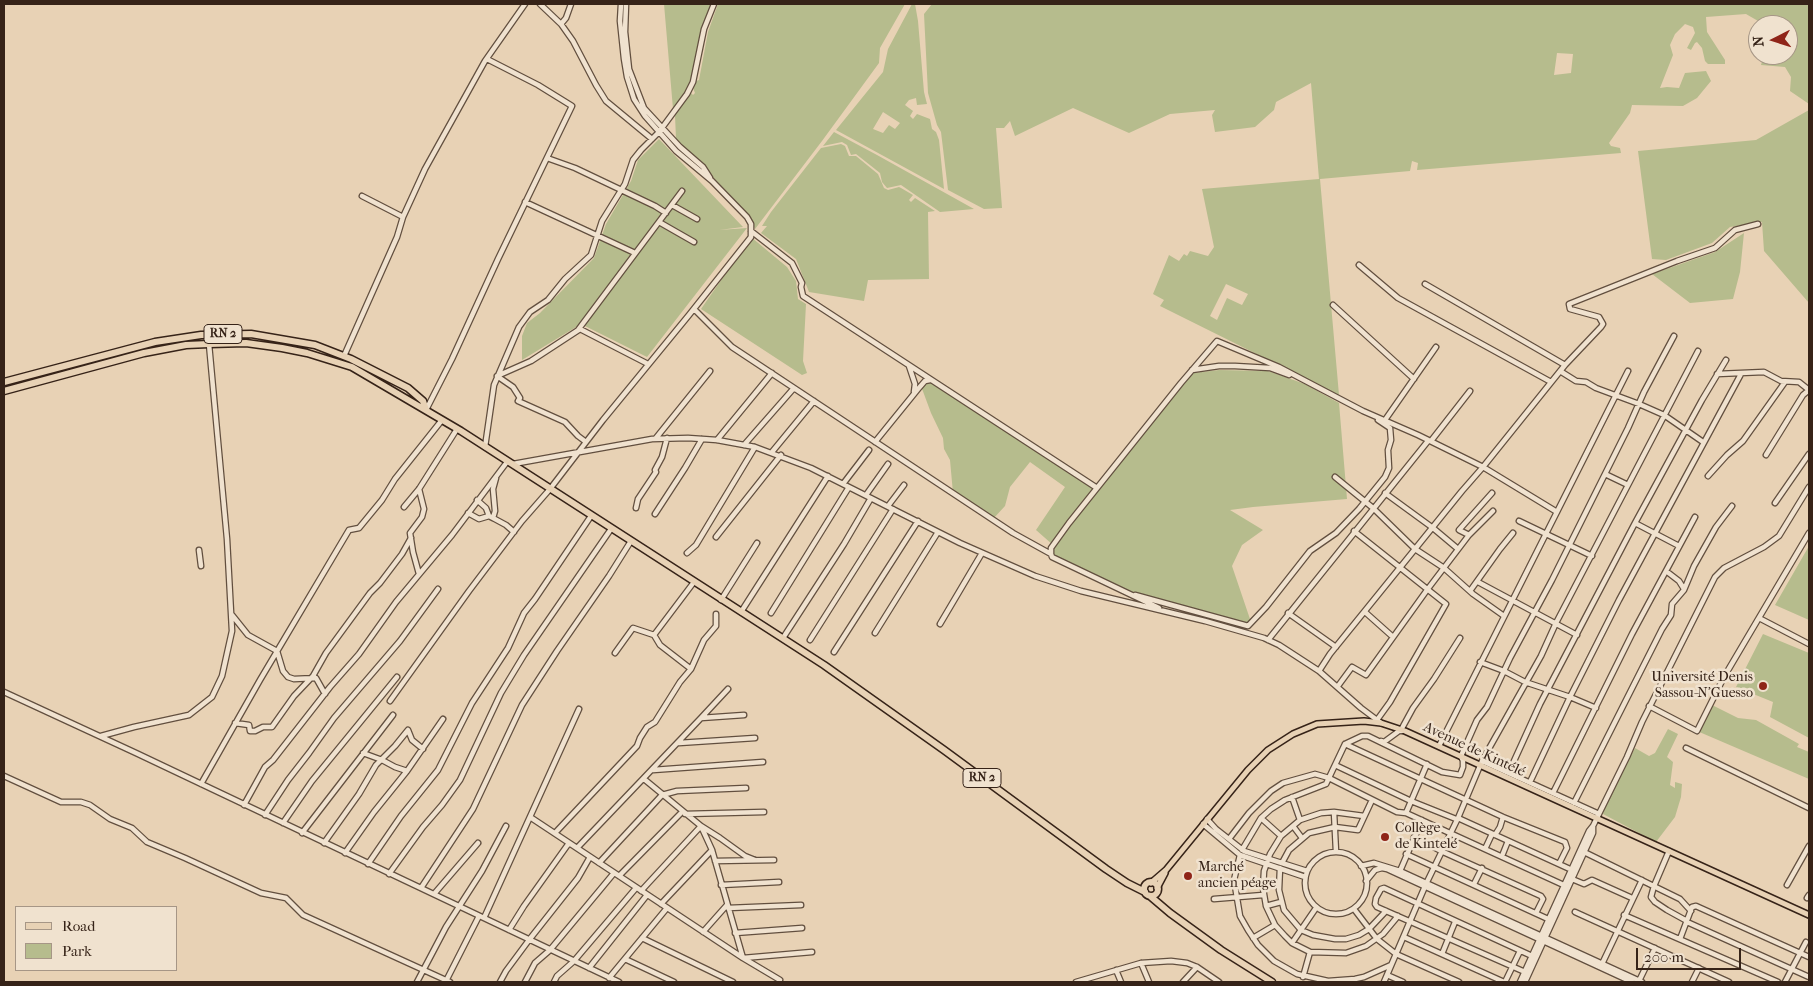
<!DOCTYPE html>
<html>
<head>
<meta charset="utf-8">
<style>
	body { margin:0 }
	#map { position:relative; width:1813px; height:986px; overflow:hidden; background:#e8d2b5; font-family:"IM FELL French Canon",serif }
	canvas { display:block }
	.frame { position:absolute; inset:0; border:5px solid #362318; pointer-events:none }
	.legend { position:absolute; left:15px; top:906px; width:162px; height:65px; box-sizing:border-box; background:#f0e2cf; border:1px solid #a69686; margin:0; padding:6px 9px; list-style:none; font-size:15px; color:#362318 }
	.legend li { display:flex; align-items:center; gap:10px; height:25px }
	.legend b { width:25px; border:1px solid #a69686 }
	.north { position:absolute; left:1748px; top:15px; width:50px; height:50px; box-sizing:border-box; background:#f0e2cf; border:1px solid #a69686; border-radius:50%; rotate:265deg; font-size:14px; font-weight:700; line-height:20px; text-align:center; color:#362318 }
	.north::after { content:''; display:block; margin:auto; width:18px; height:22px; background:#8f2418; clip-path:polygon(50% 0,100% 100%,50% 72%,0 100%) }
	.scale { position:absolute; left:1636px; top:948px; width:105px; height:22px; box-sizing:border-box; border:2px solid #362318; border-top:0; padding-left:6px; font-size:15px; line-height:18px; white-space:nowrap; color:#362318; -webkit-text-stroke:4px #f0e2cf; paint-order:stroke }
</style>
</head>
<body>
<div id="map">
<canvas width="1813" height="986"></canvas>
<div class="frame"></div>
<ul class="legend">
<li><b style="height:6px;background:#e8d2b5"></b>Road</li>
<li><b style="height:14px;background:#b6bc8d"></b>Park</li>
</ul>
<div class="north">N</div>
<div class="scale">200 m</div>
</div>
<script>
const g = document.querySelector('canvas').getContext('2d');
g.lineJoin = 'round';
function fill(path, color) { g.fillStyle = color; g.fill(path, 'evenodd'); }
const poly = rows => new Path2D(rows.map(r => 'M' + r).join(''));
function strokePath(path, color, width, dash) { g.strokeStyle = color; g.lineWidth = width; g.lineCap = dash ? 'butt' : 'round'; g.setLineDash(dash || []); g.stroke(path); }
function label(font, color, halo, rows, align = 'center') {
  g.font = font + ' "IM FELL French Canon",serif'; g.lineWidth = 5; g.setLineDash([]); g.textBaseline = 'middle'; g.strokeStyle = halo; g.fillStyle = color; for (const [text, x, y, turn = 0] of rows) {
    g.save(); g.translate(x, y); g.rotate((+turn || 0) * Math.PI / 180); g.textAlign = isNaN(turn) ? turn : align; if (halo) g.strokeText(text, 0, 0); g.fillText(text, 0, 0); g.restore();
  }
}
fill(poly([
	[664,4,711,4,701,31,693,72,686,92,673,109],
	[718,4,905,4,880,48,879,63,822,141,755,229,752,221,712,177,706,168,676,139,675,115,691,93,693,95,695,93,693,88,696,81,699,80,708,32],
	[912,4,915,4,918,21,924,92,927,104,917,105,916,98,909,100,905,105,913,111,910,116,913,119,917,114,930,119,932,129,936,132,939,140,944,189,836,130,883,72,888,49],
	[883,112,900,123,895,129,889,125,883,133,873,129],
	[932,4,1809,4,1809,104,1790,91,1791,77,1785,67,1761,65,1764,55,1788,55,1788,25,1765,25,1746,14,1706,17,1707,32,1725,60,1725,64,1708,64,1705,61,1702,48,1697,42,1695,43,1691,50,1687,48,1695,33,1693,27,1685,24,1675,34,1670,45,1673,55,1660,88,1667,87,1679,88,1685,73,1706,71,1711,81,1697,98,1683,106,1632,105,1630,113,1609,143,1611,146,1620,148,1621,153,1417,170,1418,163,1412,161,1410,171,1320,179,1339,395,1160,306,1164,300,1153,294,1169,255,1179,261,1184,254,1187,256,1190,251,1208,256,1214,247,1202,189,1319,179,1311,83,1276,102,1274,110,1255,127,1215,132,1212,115,1215,110,1170,114,1129,133,1073,108,1015,136,1010,121,1004,128,996,128,1002,208,984,209,948,190,941,132,937,125,928,93,924,14],
	[1557,53,1573,54,1571,73,1554,75],
	[1226,284,1248,294,1242,305,1227,298,1217,320,1210,316],
	[1809,110,1809,303,1764,251,1762,222,1730,227,1712,243,1666,260,1652,259,1638,151,1756,140],
	[834,132,877,155,974,209,940,212,901,185,887,188,882,182,880,173,856,154,851,155,847,145,842,142,823,146],
	[659,139,743,227,719,230,747,228,647,357,581,324,522,360,522,336,527,323,540,313,594,258,606,224,631,181,638,160],
	[841,144,845,146,849,156,856,156,878,174,884,188,888,190,899,187,901,188,913,195,909,200,911,202,915,198,935,211,928,212,929,279,868,280,864,301,809,292,796,259,761,233,767,226,762,226,771,212,821,148],
	[1744,233,1740,272,1733,299,1690,303,1652,274,1715,252],
	[751,237,787,267,796,281,798,299,806,304,803,361,807,373,802,375,701,309],
	[1219,370,1268,371,1305,384,1339,403,1347,499,1253,507,1230,510,1263,530,1242,545,1232,566,1251,622,1248,626,1127,593,1052,557,1053,545,1036,530,1065,487,1030,462,1010,487,1005,506,993,519,953,493,950,460,944,449,943,438,931,413,921,386,930,380,1097,488,1075,518,1193,373],
	[1809,546,1809,620,1775,605],
	[1763,634,1809,653,1809,738,1770,717,1773,702,1736,687],
	[1710,704,1738,718,1756,720,1799,744,1797,747,1809,752,1809,779,1697,731],
	[1668,729,1678,734,1667,757,1673,762,1670,785,1675,788,1675,782,1682,784,1681,797,1675,817,1656,842,1603,814,1605,806,1635,748,1649,756,1655,753]
]), '#b6bc8d');
const minor = poly([
	[540,4,561,24,573,41,596,85,606,101,652,139],
	[626,4,625,32,629,69,644,108,680,147,703,167,710,178],
	[561,24,566,18,571,4],
	[547,158,575,168,655,206,666,213],
	[362,196,403,217],
	[525,202,635,253],
	[672,205,697,219],
	[659,222,694,242],
	[751,231,792,263,802,283,801,287,803,296,1097,488],
	[1359,265,1398,298,1551,382],
	[1425,284,1565,365],
	[1333,305,1414,379],
	[694,309,732,347,1013,533,1051,554,1052,557,1159,608],
	[578,330,682,191],
	[344,356,397,237,403,217,425,169,485,61,525,4],
	[909,366,915,384,914,392],
	[1192,370,1219,366,1235,366,1270,368,1289,375],
	[1560,371,1576,381,1586,382,1596,388,1639,404,1664,415,1703,442],
	[1717,374,1764,372,1781,381,1799,382,1809,390],
	[497,376,531,361,580,329,648,364],
	[497,376,513,387,520,398,518,401,565,422,578,436,586,442],
	[426,410,452,359,498,259,572,106,538,85,487,59],
	[1385,420,1436,347],
	[656,438,710,371],
	[717,440,772,373],
	[1431,441,1470,391],
	[875,442,918,389,925,381,930,380],
	[744,445,794,388],
	[485,447,494,385,519,327,530,312,548,300,565,279,591,255,602,221,625,184,633,160,641,150,659,132,687,94,693,82,704,29,714,4],
	[772,452,814,401],
	[1766,455,1803,395,1809,390],
	[513,464,652,439,688,438,717,440,755,447,811,468,960,543,1035,576,1081,591,1205,621,1264,638,1279,645,1319,671,1361,708,1381,723],
	[1605,474,1628,485],
	[1708,476,1727,455,1743,441,1785,382],
	[1335,477,1373,508,1415,549,1444,568,1473,594,1504,616],
	[496,478,493,489,495,511,493,518,506,525,514,532],
	[843,484,869,450],
	[1385,493,1433,528,1458,549],
	[866,495,888,464],
	[477,500,486,508,489,516,493,518],
	[1775,503,1809,454],
	[888,506,904,485],
	[404,507,419,489,457,429],
	[636,508,638,499,656,472,655,470,662,457,667,438],
	[468,513,479,519,489,516],
	[655,514,685,468,702,439],
	[1519,521,1592,556],
	[1635,523,1679,546],
	[1354,531,1446,604,1390,702,1377,720],
	[1469,535,1459,530,1492,493],
	[716,537,781,455],
	[199,550,201,566],
	[687,553,696,545,755,447],
	[1051,554,1051,548,1069,523,1181,383,1217,341,1279,367,1363,411,1418,435,1483,467,1557,512],
	[1666,571,1679,581,1684,589],
	[419,574,413,552,410,533,422,517,424,509,419,489],
	[1478,582,1577,635],
	[1470,591,1500,549,1513,533],
	[1135,595,1248,626,1266,607,1310,551,1336,533,1359,509,1385,477,1389,468,1388,450,1391,440,1390,428,1378,420],
	[721,600,757,543],
	[741,612,828,476],
	[1365,612,1393,637],
	[771,613,849,487],
	[1288,613,1336,647],
	[232,615,248,635,277,651,283,671,288,677,294,679,316,678,325,694],
	[1759,618,1809,644],
	[940,624,982,553],
	[875,633,938,532],
	[654,635,660,645,691,669],
	[783,638,844,544,871,498],
	[810,640,893,509],
	[1268,640,1428,441],
	[834,652,918,521],
	[615,653,633,628,654,635,694,582],
	[1480,662,1504,671,1525,682,1570,697,1596,708],
	[1319,671,1330,654,1462,491,1483,467,1565,365,1601,327,1603,324,1599,317,1570,309,1569,304,1677,261,1715,248,1735,230,1758,224],
	[1338,686,1352,667,1366,675,1427,590,1469,535,1493,511],
	[4,692,136,753,619,982],
	[390,701,469,591,522,521,550,489,603,420,689,315,751,237,751,224,747,217,712,181,676,151,645,116,634,99,627,77,624,59,620,21,621,4],
	[1649,706,1697,731,1724,677,1809,533],
	[701,718,728,689],
	[235,723,249,725,250,731,255,731,263,727,272,727,294,696,313,676,326,653,370,593,380,583,402,554,411,538],
	[1401,730,1413,708,1434,679,1460,638],
	[101,736,134,727,189,715,212,697,222,676,232,631,227,539,209,344],
	[1381,741,1384,742,1399,731,1402,731],
	[679,743,755,738],
	[1345,744,1362,736,1368,736,1442,772,1460,775,1463,767,1463,761,1461,756,1477,720,1487,707,1510,658,1552,580,1628,428,1644,392,1674,336],
	[1439,746,1628,371],
	[1686,748,1809,808],
	[363,753,382,760,395,767,407,771],
	[1482,761,1599,814],
	[1335,765,1411,801,1456,819],
	[653,770,763,762],
	[1509,772,1540,704,1635,523,1702,400,1726,360],
	[4,776,61,802,81,802,90,805,110,819,132,828,147,842,185,858,261,893,286,898,303,915,450,982],
	[644,779,701,826,712,850,743,958,812,952],
	[1530,782,1570,697,1619,600,1741,374],
	[201,784,260,680,349,530,359,528,382,500,395,479,442,420],
	[1553,793,1632,634,1695,517],
	[1292,797,1300,820],
	[1574,803,1662,629,1671,615,1672,604,1684,590,1694,566,1716,527,1732,506],
	[244,805,265,767,273,760,330,687,359,654,396,602,452,535,507,462],
	[1334,812,1336,852],
	[1406,813,1427,764],
	[685,814,764,812],
	[265,815,288,780,309,753,334,718,400,641,438,589],
	[1364,816,1334,812,1321,813,1300,820,1281,836,1270,854,1264,871,1263,888,1266,906,1275,925,1285,936,1292,943,1310,952,1346,953,1366,946,1383,934,1398,916],
	[530,817,743,958,780,980],
	[1261,818,1281,836],
	[1458,818,1572,870],
	[1207,819,1216,829,1244,851,1307,871],
	[283,823,312,781,397,677],
	[1203,824,1240,855,1305,877],
	[1293,826,1302,838],
	[302,833,393,715],
	[555,833,637,746,640,738,647,727,655,722,680,682,691,669,704,640,716,626,716,614],
	[1495,835,1500,827,1503,817],
	[1414,837,1441,851,1541,896,1543,899,1536,913],
	[1229,839,1249,813,1271,791,1283,783,1315,774,1329,778,1397,812,1406,813,1568,887],
	[324,843,359,794,376,765,395,746,408,730,412,740,423,749],
	[577,848,701,718,744,715],
	[1485,849,1492,834],
	[1242,850,1261,818,1271,809,1285,800,1326,784,1345,744,1503,817,1565,842,1567,848,1559,864],
	[1669,851,1654,886,1651,897,1655,902,1667,910,1687,921],
	[1584,852,1680,899,1691,911],
	'1305 883a31 31 0 1 1 62 0a31 31 0 1 1-62 0Z',
	[345,853,374,812,407,771,443,719],
	[1406,854,1548,919],
	[1240,855,1234,880,1240,916,1248,930,1258,945,1274,961,1297,974,1328,981,1355,979,1364,977,1391,965],
	[1502,856,1508,841],
	[715,861,774,860],
	[599,863,662,795,677,791,746,788],
	[1282,863,1289,850,1309,833,1335,827,1358,830,1372,800],
	[368,864,401,816,438,770,472,703,508,648,524,613,535,599,591,516],
	[1361,866,1374,863,1400,871,1642,982],
	[1280,868,1279,890,1284,910,1301,930,1313,935,1335,939,1346,939,1359,935,1369,929,1386,911],
	[1400,871,1422,820],
	[389,874,423,827,442,805,460,780,501,693,524,655,611,529],
	[619,876,682,812],
	[1572,879,1584,884,1592,880,1632,898],
	[1366,881,1375,870,1382,868,1387,869,1632,982],
	[1474,884,1482,868],
	[721,885,779,882],
	[1787,885,1809,846],
	[421,888,473,809,522,705,557,651,609,576,631,541],
	[641,891,701,826,720,838,745,856,755,860],
	[434,894,478,843],
	[1807,898,1809,895],
	[1214,899,1263,895],
	[661,904,712,850],
	[1266,906,1281,902],
	[728,908,801,905],
	[1354,909,1377,939,1396,954,1459,982],
	[1575,912,1729,982],
	[1624,915,1778,982],
	[484,918,579,709],
	[1687,922,1809,977],
	[509,930,524,906,569,843],
	[703,932,727,905],
	[735,933,802,928],
	[1404,937,1504,982],
	[642,938,733,982],
	[1253,938,1275,925],
	[1680,939,1692,907,1696,906,1809,957],
	[1292,943,1316,908],
	[1442,954,1455,922],
	[625,959,674,982],
	[1141,963,1149,982],
	[1602,964,1642,880],
	[589,968,647,895],
	[1116,970,1121,982],
	[1525,972,1377,907,1375,904,1376,898,1381,889,1384,888,1532,956],
	[1387,975,1403,982],
	[1303,977,1310,952],
	[609,978,667,908],
	[446,981,479,916],
	[1639,981,1655,948],
	[417,982,446,927,482,871,506,826],
	[500,982,506,971,529,940,578,878,590,857],
	[525,982,535,963,550,950,614,873],
	[554,982,557,976,574,961,636,888],
	[1076,982,1141,963,1171,961,1187,963,1197,967,1219,982],
	[1183,982,1197,967],
	[1384,982,1426,884,1458,818,1482,761,1541,656,1556,623,1698,351],
	[1505,982,1520,951],
	[1520,982,1589,831,1593,826,1627,757,1642,722,1715,577,1724,568,1764,547,1779,536,1809,487],
	[1525,982,1593,833,1593,826],
	[1692,982,1699,968],
	[1785,982,1806,942]
]);
const major = poly([
	[1151,883,1166,870,1248,770,1268,750,1293,734,1317,724,1364,721,1381,723,1405,731,1809,915],
	[1157,888,1165,873]
]);
const highway = poly([
	[4,382,155,342,201,335,251,334,315,345,351,359,408,388,423,401,426,410],
	[4,391,144,353,186,345,209,344,246,343,282,348,307,353,352,367,461,431,824,665,944,750,1106,869,1127,883,1145,892],
	'1144 889a7 7 0 1 1 14 0a7 7 0 1 1-14 0Z',
	[1150,896,1170,913,1221,950,1272,982]
]);
strokePath(minor, '#624f3f', 7);
strokePath(major, '#362318', 8);
strokePath(highway, '#362318', 9);
strokePath(minor, '#f0e2cf', 4.5);
strokePath(major, '#e8d2b5', 5);
strokePath(highway, '#e8d2b5', 6);
for (const [x, y, r, color] of [
	[1763,686,5,"#8f2418"],
	[1385,837,5,"#8f2418"],
	[1188,876,5,"#8f2418"]
]) { const dot = new Path2D(); dot.arc(x, y, r, 0, 2 * Math.PI); g.fillStyle = color; g.fill(dot); strokePath(dot, '#f0e2cf', 2); }
for (const [x, y, w] of [
	[223,334,38],
	[982,778,38]
]) { const box = new Path2D(); box.roundRect(x - w / 2, y - 9.5, w, 19, 4); g.fillStyle = '#f0e2cf'; g.fill(box); strokePath(box, '#362318', 1); }
label('bold 12px', '#362318', null, [
	["RN 2",223,334],
	["RN 2",982,778]
]);
label('14px', '#362318', '#f0e2cf', [
	["Université Denis",1753,678,"right"],
	["Sassou-N'Guesso",1753,694,"right"],
	["Collège",1395,829],
	["de Kintelé",1395,845],
	["Marché",1198,868],
	["ancien péage",1198,884]
], 'left');
label('14px', '#362318', '#f0e2cf', [
	["Avenue de Kintélé",1474,750,25]
]);
</script>
</body>
</html>
